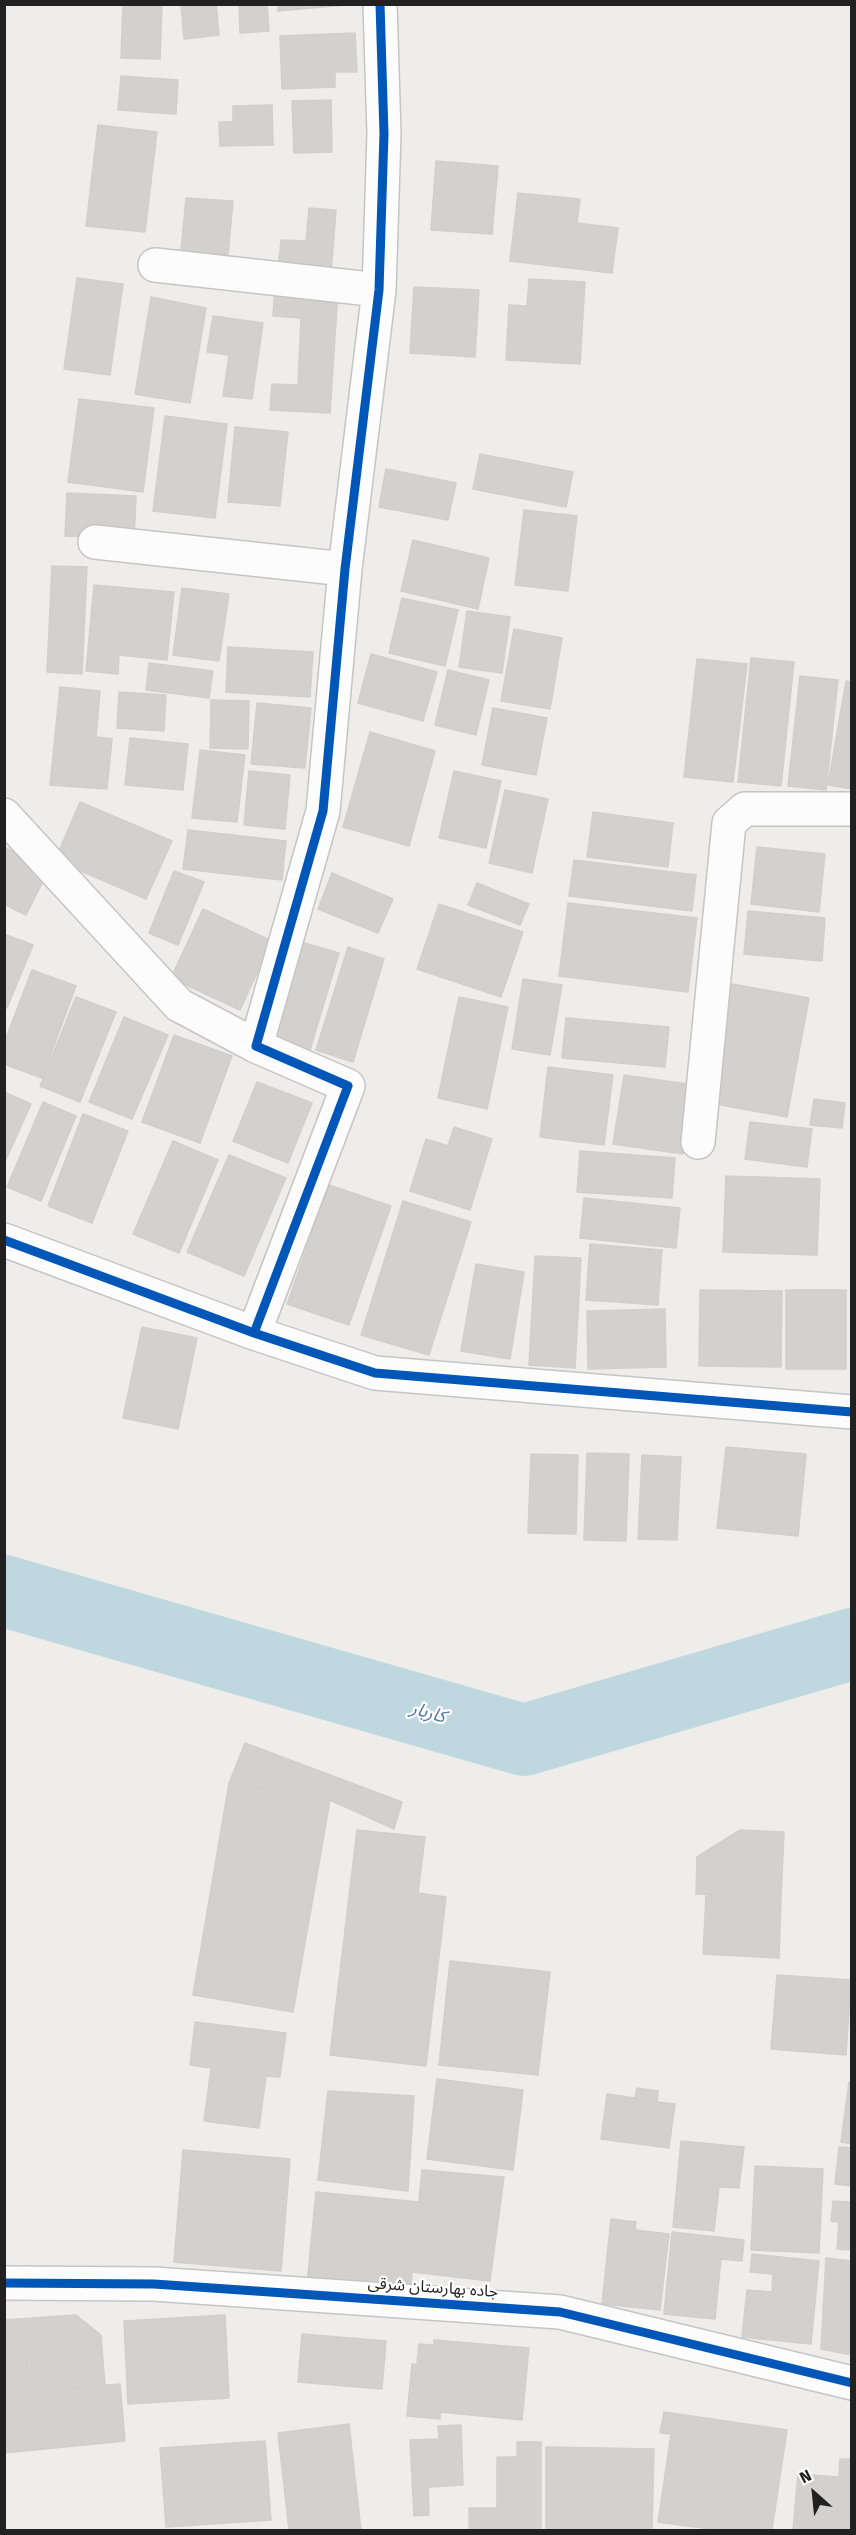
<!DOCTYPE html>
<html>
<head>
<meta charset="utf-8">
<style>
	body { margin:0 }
	#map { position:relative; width:856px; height:2535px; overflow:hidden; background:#eeedea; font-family:"Fira Sans",sans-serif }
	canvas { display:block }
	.frame { position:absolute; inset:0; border:6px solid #212121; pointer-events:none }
	.north { position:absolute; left:784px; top:2463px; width:60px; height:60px; -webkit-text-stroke:4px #fff; paint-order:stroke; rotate:333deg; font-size:16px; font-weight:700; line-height:24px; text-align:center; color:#212121 }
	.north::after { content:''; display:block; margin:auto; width:21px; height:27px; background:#212121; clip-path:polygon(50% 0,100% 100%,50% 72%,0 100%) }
</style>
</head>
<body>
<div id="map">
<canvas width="856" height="2535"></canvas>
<div class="frame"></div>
<div class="north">N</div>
</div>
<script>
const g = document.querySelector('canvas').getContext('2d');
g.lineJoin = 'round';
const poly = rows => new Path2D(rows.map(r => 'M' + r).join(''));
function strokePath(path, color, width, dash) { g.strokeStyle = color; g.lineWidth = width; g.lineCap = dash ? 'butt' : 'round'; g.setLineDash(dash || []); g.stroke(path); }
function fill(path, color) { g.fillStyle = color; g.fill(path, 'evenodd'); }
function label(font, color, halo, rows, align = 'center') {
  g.font = font + ' "Fira Sans","Noto Sans Arabic",sans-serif'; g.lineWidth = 4.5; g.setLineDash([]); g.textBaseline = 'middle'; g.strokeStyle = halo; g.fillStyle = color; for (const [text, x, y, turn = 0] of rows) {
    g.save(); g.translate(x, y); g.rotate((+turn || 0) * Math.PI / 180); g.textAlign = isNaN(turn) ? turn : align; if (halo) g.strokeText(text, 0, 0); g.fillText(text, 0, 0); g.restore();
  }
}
strokePath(poly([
	[4,1591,524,1740,852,1644]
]), '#bfd8e0', 72);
const building = poly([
	[123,4,162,4,160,59,121,58,123,4],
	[181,4,216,4,219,35,184,39,181,4],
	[239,4,267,4,269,31,240,33,239,4],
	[278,4,346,4,346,5,278,11,278,4],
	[355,33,357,72,335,72,335,87,282,89,280,36,355,33],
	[121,76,178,80,176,114,118,110,121,76],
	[331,100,332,152,294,153,292,101,331,100],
	[272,105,273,145,220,146,219,122,233,122,233,106,272,105],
	[98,125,157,132,145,232,86,226,98,125],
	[436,161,498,166,492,234,431,230,436,161],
	[518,193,580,199,577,223,618,228,612,273,510,261,518,193],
	[186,198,233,201,228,255,181,251,186,198],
	[309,208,336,210,331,274,278,269,281,240,306,241,309,208],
	[77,278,123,284,110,375,64,369,77,278],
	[529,279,585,282,580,364,506,360,509,305,527,306,529,279],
	[275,287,338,291,330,413,270,410,272,384,298,385,301,318,273,316,275,287],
	[414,287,479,290,475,357,410,353,414,287],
	[151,297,206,308,190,403,135,394,151,297],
	[213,316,263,323,252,399,223,396,229,355,207,352,213,316],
	[79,399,154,408,143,492,68,482,79,399],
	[165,416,227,424,215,518,153,511,165,416],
	[235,427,288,432,280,506,228,502,235,427],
	[480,454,573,472,566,507,473,489,480,454],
	[386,469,456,483,448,520,379,507,386,469],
	[67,493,136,496,134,539,65,536,67,493],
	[524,510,577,516,568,591,515,585,524,510],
	[413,540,489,558,478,609,401,591,413,540],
	[52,566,87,567,82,674,47,672,52,566],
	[94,585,174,592,167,660,119,655,118,674,86,671,94,585],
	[182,588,229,594,219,661,173,655,182,588],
	[402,598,458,610,445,666,389,653,402,598],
	[467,611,510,617,502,673,459,667,467,611],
	[514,629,562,638,550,709,501,701,514,629],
	[228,647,313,652,310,697,226,692,228,647],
	[371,654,437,672,423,721,358,703,371,654],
	[751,658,794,662,781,786,738,782,751,658],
	[697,659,747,664,733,782,684,777,697,659],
	[149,663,213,671,209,698,146,690,149,663],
	[448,670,489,680,476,735,435,725,448,670],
	[800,676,838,680,826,790,788,786,800,676],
	[846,681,852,682,852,789,828,785,846,681],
	[60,687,100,691,96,737,112,739,107,789,50,785,60,687],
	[119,692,166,695,164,731,117,728,119,692],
	[211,700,249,701,248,749,210,748,211,700],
	[257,703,311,708,305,768,251,764,257,703],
	[493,708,547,718,536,775,482,765,493,708],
	[370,732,435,751,409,846,343,827,370,732],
	[130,738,188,744,183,790,125,785,130,738],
	[200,750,245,755,237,822,192,818,200,750],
	[249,771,290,775,285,829,244,825,249,771],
	[454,771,501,781,486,848,439,838,454,771],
	[505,790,548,799,532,873,489,863,505,790],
	[80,802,172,841,146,899,55,860,80,802],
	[593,812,673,823,668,867,587,857,593,812],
	[188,830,286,841,282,880,183,869,188,830],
	[4,847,49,869,26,915,6,905,4,907,4,847],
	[757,847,825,854,819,912,751,904,757,847],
	[574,860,696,875,692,911,569,896,574,860],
	[174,871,204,882,178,945,149,933,174,871],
	[332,873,393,899,378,933,318,909,332,873],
	[477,883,529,904,520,925,468,905,477,883],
	[568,903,697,918,688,992,559,976,568,903],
	[439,904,523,932,501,997,417,969,439,904],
	[203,909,272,941,240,1010,171,978,203,909],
	[748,911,825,918,822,961,744,954,748,911],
	[4,934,33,945,7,1008,4,1007,4,934],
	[301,942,339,953,307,1060,269,1048,301,942],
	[348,947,384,959,353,1062,316,1050,348,947],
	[32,970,76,986,42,1078,4,1064,4,1043,32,970],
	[523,979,562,985,550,1055,512,1049,523,979],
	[732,984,809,998,787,1117,710,1103,732,984],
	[76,997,116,1012,80,1102,40,1086,76,997],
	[459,997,508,1007,487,1109,438,1098,459,997],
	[124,1017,168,1035,132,1119,89,1102,124,1017],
	[566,1018,669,1027,665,1067,562,1058,566,1018],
	[174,1035,232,1056,200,1143,142,1122,174,1035],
	[548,1067,613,1075,604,1145,540,1137,548,1067],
	[624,1075,694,1085,683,1154,613,1144,624,1075],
	[257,1082,312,1103,288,1163,233,1141,257,1082],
	[4,1092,31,1104,4,1164,4,1092],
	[814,1099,845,1103,842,1128,810,1125,814,1099],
	[43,1102,76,1116,41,1201,7,1187,43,1102],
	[83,1114,128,1131,92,1223,48,1206,83,1114],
	[750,1122,812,1129,807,1167,745,1159,750,1122],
	[454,1127,492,1139,470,1210,410,1191,426,1139,448,1146,454,1127],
	[173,1141,218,1160,179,1253,133,1234,173,1141],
	[580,1151,675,1158,672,1198,577,1192,580,1151],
	[229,1155,286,1178,244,1276,187,1252,229,1155],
	[726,1176,820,1179,817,1255,723,1252,726,1176],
	[329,1185,391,1206,349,1325,287,1304,329,1185],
	[584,1198,680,1208,676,1248,580,1238,584,1198],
	[403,1201,471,1222,429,1355,361,1335,403,1201],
	[590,1244,662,1250,658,1305,586,1300,590,1244],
	[535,1256,581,1258,575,1368,529,1365,535,1256],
	[476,1264,524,1272,510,1359,461,1351,476,1264],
	[700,1290,782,1291,781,1367,699,1366,700,1290],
	[786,1290,846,1290,846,1369,786,1369,786,1290],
	[665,1309,666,1367,588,1369,587,1311,665,1309],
	[142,1327,197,1338,178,1429,123,1418,142,1327],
	[726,1447,806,1454,798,1536,717,1528,726,1447],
	[587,1453,629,1454,626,1541,584,1540,587,1453],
	[531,1454,578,1455,576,1534,528,1533,531,1454],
	[642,1455,681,1457,677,1540,638,1539,642,1455],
	[245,1743,402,1802,394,1829,330,1800,229,1783,245,1743],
	[229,1783,330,1800,293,2012,193,1995,229,1783],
	[357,1830,425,1837,418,1893,446,1897,426,2066,330,2055,357,1830],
	[740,1830,784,1832,781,1898,696,1894,697,1857,740,1830],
	[706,1896,781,1898,779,1958,703,1954,706,1896],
	[450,1961,550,1972,538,2075,439,2065,450,1961],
	[777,1975,851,1980,846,2055,771,2049,777,1975],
	[195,2022,286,2033,280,2077,266,2076,259,2128,204,2121,211,2068,190,2065,195,2022],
	[437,2079,523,2090,513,2170,427,2159,437,2079],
	[849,2082,852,2082,852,2144,841,2142,849,2082],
	[637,2088,658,2091,657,2102,675,2104,669,2148,601,2139,607,2094,635,2098,637,2088],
	[328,2091,414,2096,408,2191,318,2180,328,2091],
	[681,2141,744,2147,739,2188,719,2187,714,2231,673,2227,681,2141],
	[839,2147,852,2148,852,2186,835,2184,839,2147],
	[183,2150,290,2159,281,2271,174,2262,183,2150],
	[755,2166,823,2169,819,2253,751,2250,755,2166],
	[422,2170,504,2177,490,2281,412,2272,422,2170],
	[316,2192,419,2202,410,2293,307,2284,316,2192],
	[833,2201,852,2202,852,2250,837,2249,839,2222,831,2221,833,2201],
	[611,2219,636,2222,635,2230,669,2234,660,2310,602,2304,611,2219],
	[672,2232,744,2240,742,2261,721,2259,715,2319,664,2314,672,2232],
	[752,2254,819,2261,811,2344,742,2337,747,2290,772,2292,773,2274,750,2272,752,2254],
	[826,2258,852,2261,852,2355,821,2349,826,2258],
	[76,2315,101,2335,105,2386,28,2392,25,2341,4,2342,4,2320,76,2315],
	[225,2315,229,2398,128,2404,124,2321,225,2315],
	[302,2334,386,2341,382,2389,298,2382,302,2334],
	[434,2340,529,2348,522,2420,440,2412,440,2419,407,2416,412,2364,417,2364,419,2344,434,2345,434,2340],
	[25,2341,28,2392,4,2394,4,2342,25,2341],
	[120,2384,125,2441,4,2453,4,2394,120,2384],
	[664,2412,787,2430,772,2530,718,2530,658,2522,671,2434,660,2433,664,2412],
	[349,2424,361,2530,289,2530,278,2433,349,2424],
	[461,2425,463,2485,428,2487,429,2515,414,2516,410,2440,439,2439,438,2426,461,2425],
	[265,2441,271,2520,166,2527,160,2448,265,2441],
	[517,2442,541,2442,541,2530,469,2530,469,2508,497,2508,497,2457,517,2457,517,2442],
	[546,2447,654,2449,652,2530,634,2530,634,2521,546,2520,546,2447],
	[840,2459,852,2459,852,2530,793,2530,798,2474,839,2477,840,2459],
	[546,2520,634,2521,634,2530,546,2530,546,2520]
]);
fill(building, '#d3d1ce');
strokePath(building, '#d1cfcb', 1.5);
const minor = poly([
	[155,265,379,290],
	[95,542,345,569],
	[4,815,179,1005,256,1046],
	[698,1142,729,823,745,809,852,809],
	[4,1240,254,1333,375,1373,852,1412],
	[254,1333,348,1086,256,1046,323,811,345,569,379,290,384,134,380,4],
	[4,2283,154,2284,560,2312,852,2383]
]);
strokePath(minor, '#c6c5c4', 36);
strokePath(minor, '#fcfcfc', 33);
strokePath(poly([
	[4,1240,254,1333,375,1373,852,1412],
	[254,1333,348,1086,256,1046,323,811,345,569,379,290,384,134,380,4],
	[4,2283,154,2284,560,2312,852,2383]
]), '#0057b8', 9);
label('16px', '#212121', '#fff', [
	["جاده بهارستان شرقی",433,2288,4]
]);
label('italic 18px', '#4e77a4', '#fff', [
	["کاربار",428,1713,16]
]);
</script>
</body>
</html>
